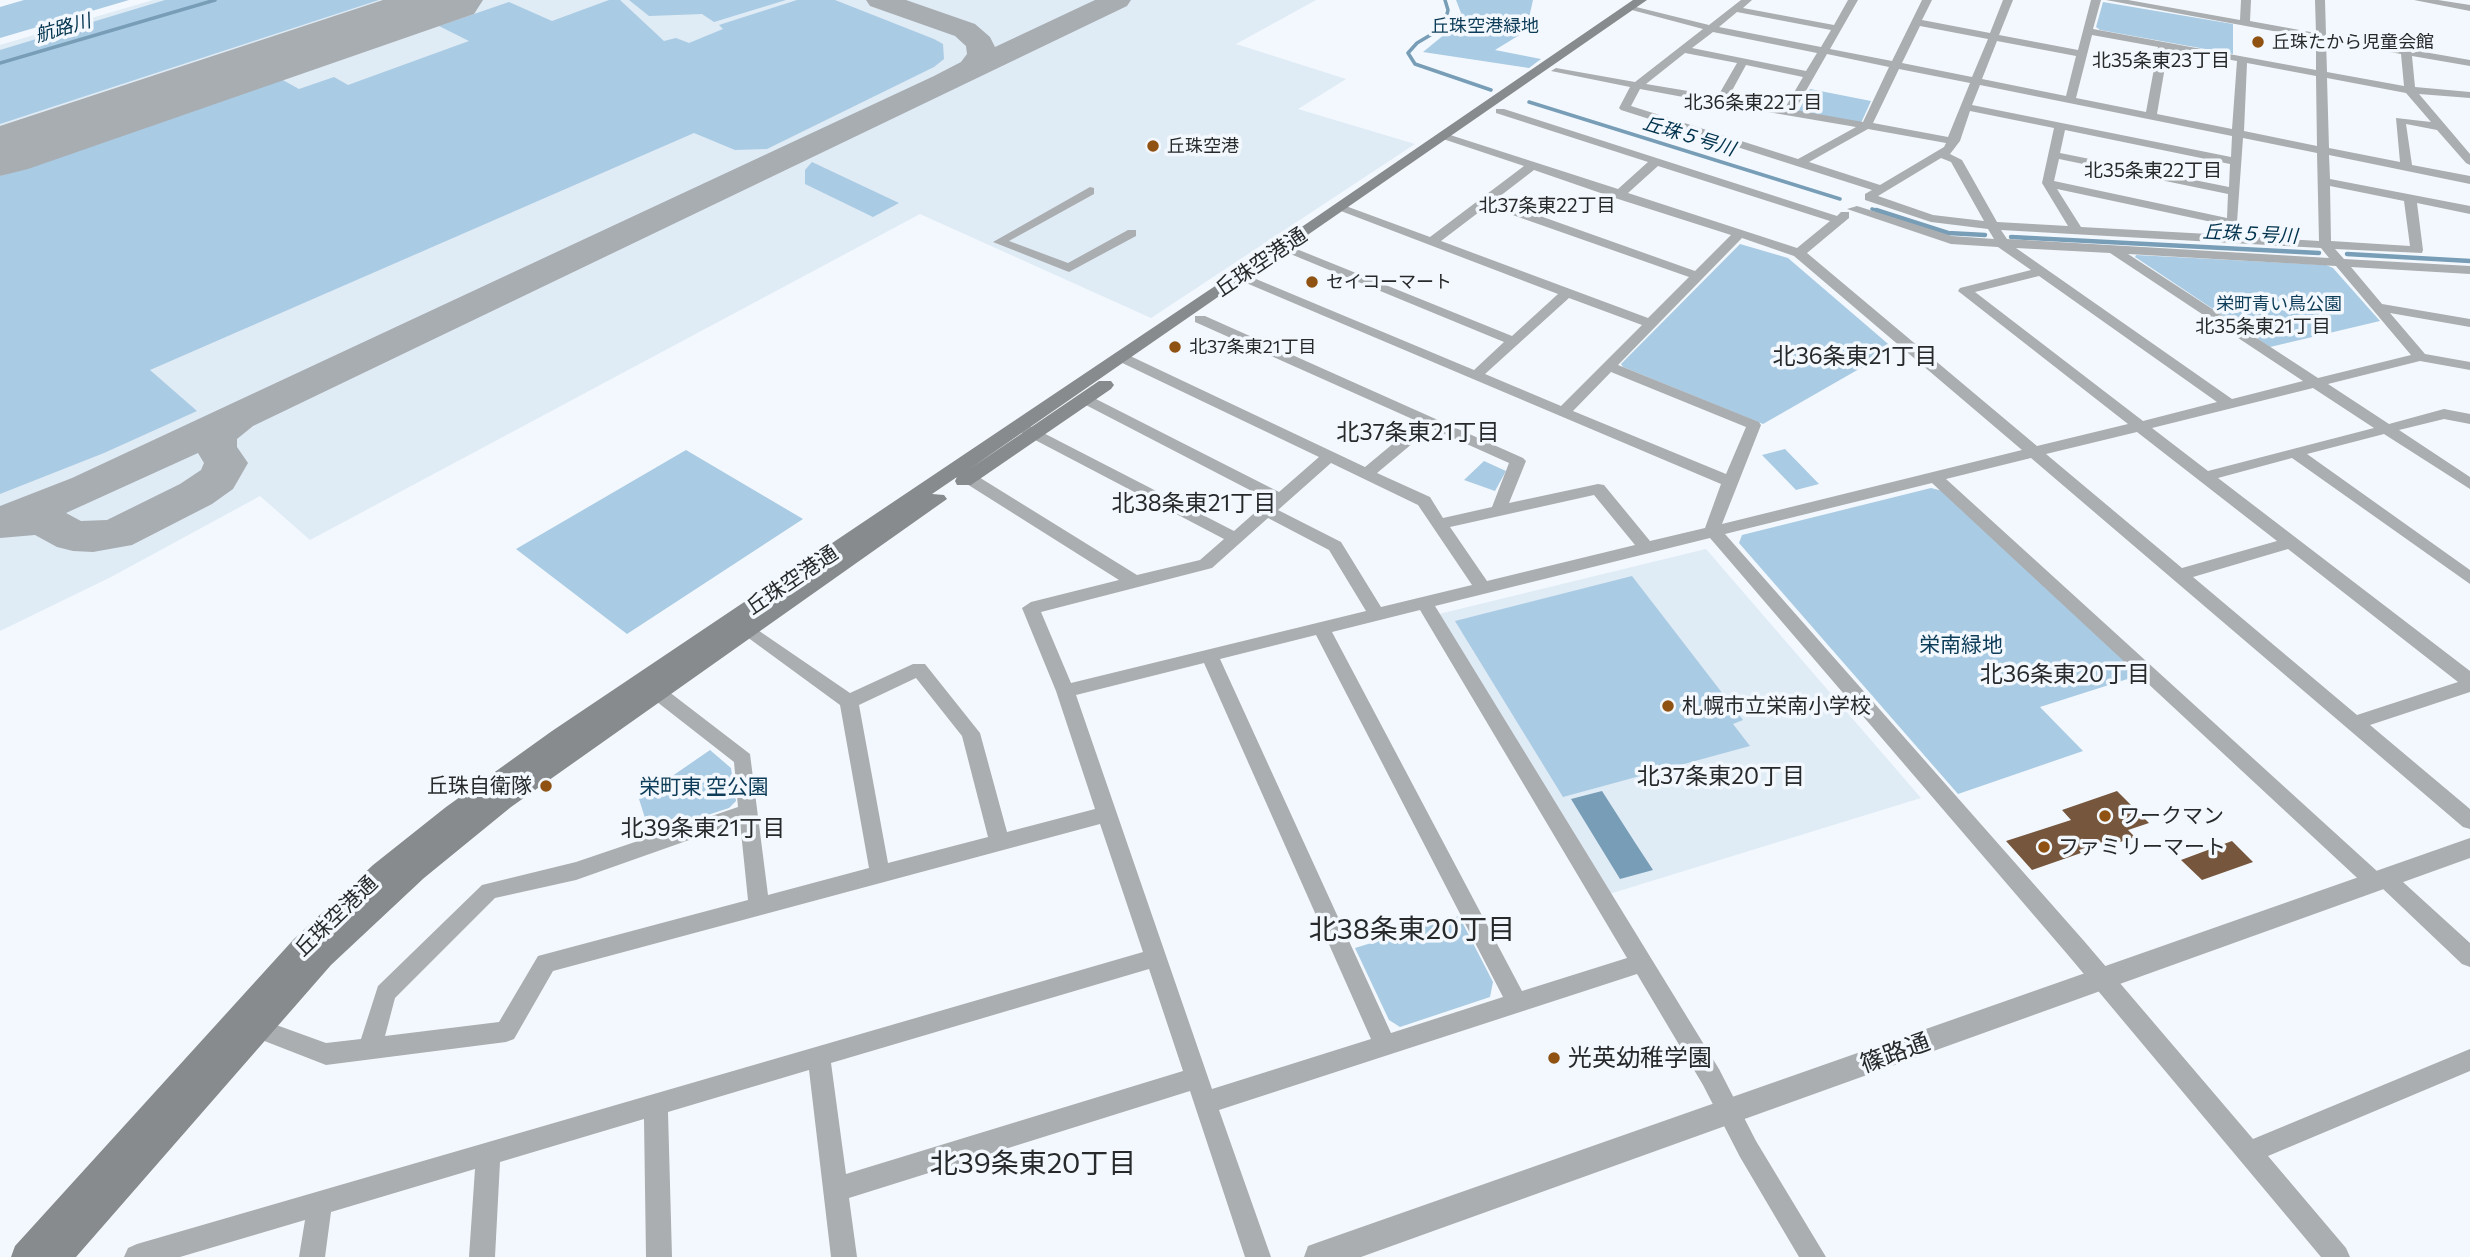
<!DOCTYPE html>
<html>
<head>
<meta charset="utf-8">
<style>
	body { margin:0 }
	canvas { display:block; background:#f2f8fd }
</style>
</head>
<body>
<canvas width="2470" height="1257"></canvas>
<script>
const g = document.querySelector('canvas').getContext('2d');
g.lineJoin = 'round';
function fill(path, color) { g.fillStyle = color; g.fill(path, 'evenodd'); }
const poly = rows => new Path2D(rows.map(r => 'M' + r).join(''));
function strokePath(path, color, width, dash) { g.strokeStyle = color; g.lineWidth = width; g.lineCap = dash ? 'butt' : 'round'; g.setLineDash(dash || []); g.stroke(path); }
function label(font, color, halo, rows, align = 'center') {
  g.font = font + ' Commissioner,"Noto Sans JP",sans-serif'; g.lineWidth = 7; g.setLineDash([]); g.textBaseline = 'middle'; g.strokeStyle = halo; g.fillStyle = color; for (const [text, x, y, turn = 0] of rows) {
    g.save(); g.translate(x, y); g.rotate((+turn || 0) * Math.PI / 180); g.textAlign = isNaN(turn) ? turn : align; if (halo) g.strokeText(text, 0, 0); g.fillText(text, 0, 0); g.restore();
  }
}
fill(poly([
	[153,0,1316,0,1236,44,1346,79,1298,109,1415,144,1151,318,920,214,310,540,260,496,111,577,0,631,0,45],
	[1706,549,1921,798,1606,895,1439,614]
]), '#dfebf5');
fill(poly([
	[24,0,129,0,0,38,0,7],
	[165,0,379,0,0,124,0,50],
	[609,0,620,0,664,41,676,38,689,43,723,29,719,25,797,0,835,0,934,39,943,44,944,59,934,67,767,149,735,150,694,133,150,370,197,411,104,453,0,494,0,176,281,79,299,89,334,77,348,85,469,41,439,26,509,2,552,21],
	[629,0,786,0,714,22,702,14,649,16],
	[1456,0,1533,0,1526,31,1495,50,1541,59,1529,68,1423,52,1445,34,1461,13],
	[2103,2,2233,24,2233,54,2100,30,2096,27],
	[1810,89,1871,101,1861,123,1798,112],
	[812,162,899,203,873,217,805,184,805,170],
	[1740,244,1788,258,1894,349,1763,424,1623,367,1621,364],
	[2136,255,2326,265,2333,268,2380,321,2270,347,2135,257],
	[1785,449,1819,484,1796,490,1762,455],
	[686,450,803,519,627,634,516,549],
	[1484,461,1506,471,1495,491,1464,480],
	[1931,488,1943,491,2140,675,2040,707,2083,751,1958,794,1739,543,1742,535],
	[1632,576,1743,720,1733,724,1750,746,1563,797,1455,621],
	[710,750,731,768,736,801,729,808,650,834,639,799],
	[1459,916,1493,982,1490,997,1400,1027,1389,1020,1355,948]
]), '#aacbe4');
fill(poly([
	[1602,791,1634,841,1653,870,1620,879,1571,799]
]), '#789db7');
strokePath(poly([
	[1445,0,1448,10,1444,27,1417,43,1408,53,1415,64,1491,90],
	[0,63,215,0],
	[1529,102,1840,199],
	[1872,209,1882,212]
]), '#789db7', 3.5);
strokePath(poly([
	[1876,210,1948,233,1985,235],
	[2011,237,2319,253],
	[2347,254,2470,261]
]), '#789db7', 4.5);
fill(poly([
	[866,0,906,0,975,24,990,37,995,47,1095,0,1131,0,1127,6,253,426,237,439,237,447,248,463,233,489,212,504,132,545,93,552,73,551,57,547,35,535,0,538,0,506,72,478,934,76,961,62,967,54,966,46,955,36,870,6,866,0],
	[198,453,204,463,201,470,180,484,107,520,81,521,66,513,198,453]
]), '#a8adb1');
fill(poly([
	[383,0,483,0,474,14,28,169,0,176,0,126,383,0]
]), '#a8adb1');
fill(poly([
	[2117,791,2149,823,2128,830,2135,837,2117,843,2112,839,2079,850,2081,853,2032,870,2006,841,2071,820,2062,810],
	[2232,841,2253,862,2202,880,2181,860]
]), '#76563d');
fill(poly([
	[1741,0,1752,0,1743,8,1834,25,1848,0,1858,0,1830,49,1892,61,1922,0,1932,0,1922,20,1990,33,2003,0,2013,0,1999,35,2078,50,2091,0,2101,0,2093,29,2316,70,2316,39,2106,0,2128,0,2240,20,2241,0,2251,0,2250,21,2316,33,2315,0,2325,0,2326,35,2470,60,2470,66,2412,56,2415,87,2470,92,2470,98,2419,94,2470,154,2470,165,2466,163,2437,130,2406,124,2412,165,2470,176,2470,184,2329,155,2330,179,2470,206,2470,214,2417,203,2423,250,2422,253,2335,249,2344,259,2470,266,2470,274,2351,267,2382,304,2470,319,2470,327,2390,313,2425,354,2470,362,2470,370,2420,361,2328,384,2389,424,2444,409,2470,414,2470,424,2444,419,2399,430,2470,477,2470,489,2384,434,2307,454,2470,570,2470,584,2292,458,2218,478,2470,671,2470,692,2370,725,2470,809,2470,829,2463,827,2031,458,1946,479,2378,872,2385,869,2392,872,2470,943,2470,967,2462,964,2382,888,2375,891,2368,888,1932,483,1725,534,2084,941,2253,1139,2470,1049,2470,1071,2268,1156,2346,1248,2350,1257,2321,1257,2068,955,1710,538,1435,606,1719,1069,1756,1141,1826,1257,1799,1257,1740,1157,1703,1085,1637,974,1219,1110,1271,1257,1245,1257,1190,1091,849,1198,857,1257,831,1257,809,1070,668,1112,672,1257,646,1257,644,1119,500,1162,495,1257,469,1257,475,1169,331,1212,325,1257,299,1257,305,1220,180,1257,124,1257,128,1248,137,1244,1143,952,1100,824,553,971,514,1039,506,1042,326,1065,249,1035,246,1028,249,1021,257,1018,326,1043,361,1039,378,986,482,885,576,862,738,807,734,762,652,698,649,693,652,688,658,686,664,688,750,754,768,895,869,868,840,705,743,634,740,630,743,626,749,624,850,693,913,664,925,664,980,733,1007,832,1095,809,1056,691,1022,608,1031,602,1119,580,951,474,948,470,951,466,961,466,1137,575,1200,560,1224,539,1016,430,1014,427,1016,424,1026,424,1234,531,1269,500,1080,402,1078,399,1080,396,1090,396,1279,492,1319,457,1116,360,1116,354,1126,354,1365,467,1419,422,1195,322,1195,316,1205,316,1523,458,1526,461,1509,503,1598,484,1604,485,1650,541,1705,528,1721,484,1232,277,1239,273,1244,274,1474,370,1504,342,1288,253,1294,249,1299,250,1512,336,1558,294,1333,208,1343,205,1430,237,1524,166,1440,138,1440,134,1444,133,1618,189,1648,162,1496,113,1496,109,1504,109,1837,216,1841,212,1849,212,1849,218,1807,253,2037,446,2128,424,1958,291,1960,288,2031,270,1998,247,1951,244,1847,209,1857,206,1952,236,1994,239,1988,229,1931,222,1865,200,1865,194,1872,190,1621,110,1619,108,1630,87,1551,71,1556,68,1635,82,1703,29,1628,9,1628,5,1709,25,1741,0],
	[1737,12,1831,30,1821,47,1719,27,1737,12],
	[1920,26,1988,39,1972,77,1902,63,1920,26],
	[1713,32,1817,53,1806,71,1692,48,1713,32],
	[2092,35,2158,47,2146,112,2076,98,2092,35],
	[1997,41,2076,56,2066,96,1982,79,1997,41],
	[2326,41,2401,54,2404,86,2327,72,2326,41],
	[2168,49,2237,61,2232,129,2157,114,2168,49],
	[1685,53,1737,63,1718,96,1646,84,1685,53],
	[1827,54,1889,67,1863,122,1795,110,1827,54],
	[2247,63,2316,76,2317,146,2244,131,2247,63],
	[1746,65,1803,77,1785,108,1728,98,1746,65],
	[1899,69,1970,83,1948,137,1873,123,1899,69],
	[2327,78,2406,93,2431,122,2396,118,2400,162,2329,148,2327,78],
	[1980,85,2232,136,2231,157,1972,105,1980,85],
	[1640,89,1721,104,1856,127,1798,159,1631,106,1640,89],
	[1970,111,2054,128,2042,183,2068,226,1997,222,1962,160,1950,154,1960,141,1970,111],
	[1868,129,1946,143,1944,147,1880,185,1809,162,1868,129],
	[2065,130,2230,164,2229,187,2060,153,2065,130],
	[2243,138,2317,153,2319,241,2236,236,2243,138],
	[1941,158,1951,162,1984,221,1933,215,1878,196,1941,158],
	[2059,159,2228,194,2227,218,2054,181,2059,159],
	[1658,166,1830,221,1797,248,1628,193,1658,166],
	[1534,170,1615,198,1731,235,1695,271,1495,200,1534,170],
	[2330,186,2404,201,2410,246,2331,241,2330,186],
	[2057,189,2226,225,2227,235,2081,227,2057,189],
	[1487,206,1689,277,1648,318,1441,241,1487,206],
	[2001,230,2321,248,2329,258,2007,239,2001,230],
	[1742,238,1794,256,2022,450,1722,524,1761,425,1759,422,1618,365,1742,238],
	[2016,248,2110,253,2303,381,2232,399,2016,248],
	[2128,254,2336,266,2411,355,2318,378,2128,254],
	[2039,276,2217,402,2143,421,1975,292,2039,276],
	[1569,298,1642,325,1561,406,1485,374,1569,298],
	[1611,372,1746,427,1726,474,1573,411,1611,372],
	[2313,388,2374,428,2208,471,2152,428,2313,388],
	[1431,428,1509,463,1492,507,1443,518,1430,497,1377,473,1431,428],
	[2137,432,2277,541,2182,568,2046,454,2137,432],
	[1331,463,1418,505,1472,585,1381,607,1341,542,1278,510,1331,463],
	[1594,495,1635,545,1487,581,1450,527,1594,495],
	[1268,518,1329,550,1366,611,1071,683,1041,612,1212,568,1268,518],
	[2288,549,2458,682,2357,715,2193,577,2288,549],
	[1420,610,1627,958,1522,991,1332,632,1420,610],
	[1316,635,1503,997,1391,1033,1220,659,1316,635],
	[1204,663,1371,1039,1212,1089,1076,695,1204,663],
	[916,678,962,736,988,837,888,863,859,705,916,678],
	[740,822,748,900,538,956,499,1022,385,1036,395,998,495,898,576,880,740,822],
	[1149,969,1183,1071,846,1174,831,1063,1149,969],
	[2414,0,2438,0,2470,5,2470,11,2414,0],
	[1090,187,1094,188,1094,194,1009,241,1068,263,1128,230,1136,230,1136,236,1069,272,993,242,1090,187]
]), '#abaeb0');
fill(poly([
	[2470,838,2470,858,1361,1257,1304,1257,1308,1246,1319,1242,2470,838]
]), '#abaeb0');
fill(poly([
	[1633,0,1647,0,968,470,1099,381,1111,381,1114,385,1111,389,971,485,957,485,955,481,957,477,932,494,944,495,947,499,511,807,424,878,331,965,76,1257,11,1257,15,1246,294,939,373,865,446,807,552,731,1233,274,1633,0]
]), '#878b8d');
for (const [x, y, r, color] of [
	[2258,42,7,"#8f5213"],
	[1153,146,7,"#8f5213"],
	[1312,282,7,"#8f5213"],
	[1175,347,7,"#8f5213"],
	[1668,706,7,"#8f5213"],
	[546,786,7,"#8f5213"],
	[2105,816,7,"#8f5213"],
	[2044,847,7,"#8f5213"],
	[1554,1058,7,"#8f5213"]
]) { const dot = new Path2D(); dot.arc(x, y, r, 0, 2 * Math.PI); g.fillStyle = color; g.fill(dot); strokePath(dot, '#f2f8fd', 2.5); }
label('18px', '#0d3c58', '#f2f8fd', [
	["丘珠空港緑地",1485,26],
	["栄町青い鳥公園",2279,304]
]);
label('18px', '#27292b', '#f2f8fd', [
	["丘珠たから児童会館",2272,42],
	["丘珠空港",1167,146],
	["セイコーマート",1326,282],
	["北37条東21丁目",1189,347]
], 'left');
label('italic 19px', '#00324d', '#f2f8fd', [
	["航路川",63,28,-16],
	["丘珠５号川",1689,136,17],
	["丘珠５号川",2250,234,3]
]);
label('19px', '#27292b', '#f2f8fd', [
	["北35条東23丁目",2161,61],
	["北36条東22丁目",1753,103],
	["北35条東22丁目",2153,171],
	["北37条東22丁目",1547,206],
	["北35条東21丁目",2263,327]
]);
label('21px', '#27292b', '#f2f8fd', [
	["丘珠空港通",1261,262,-34],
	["丘珠空港通",792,580,-34],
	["丘珠空港通",336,916,-44]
]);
label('21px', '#0d3c58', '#f2f8fd', [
	["栄南緑地",1961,645],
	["栄町東 空公園",704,787]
]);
label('21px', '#27292b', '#f2f8fd', [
	["札幌市立栄南小学校",1682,706],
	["丘珠自衛隊",532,786,"right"],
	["ワークマン",2119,816],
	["ファミリーマート",2058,847]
], 'left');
label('23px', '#27292b', '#f2f8fd', [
	["北36条東21丁目",1855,356],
	["北37条東21丁目",1418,432],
	["北38条東21丁目",1194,503],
	["北36条東20丁目",2065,674],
	["北37条東20丁目",1721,776],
	["北39条東21丁目",703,828]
]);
label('24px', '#27292b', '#f2f8fd', [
	["篠路通",1895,1053,-20]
]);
label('24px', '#27292b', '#f2f8fd', [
	["光英幼稚学園",1568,1058]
], 'left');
label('28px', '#27292b', '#f2f8fd', [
	["北38条東20丁目",1412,930],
	["北39条東20丁目",1033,1164]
]);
</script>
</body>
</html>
